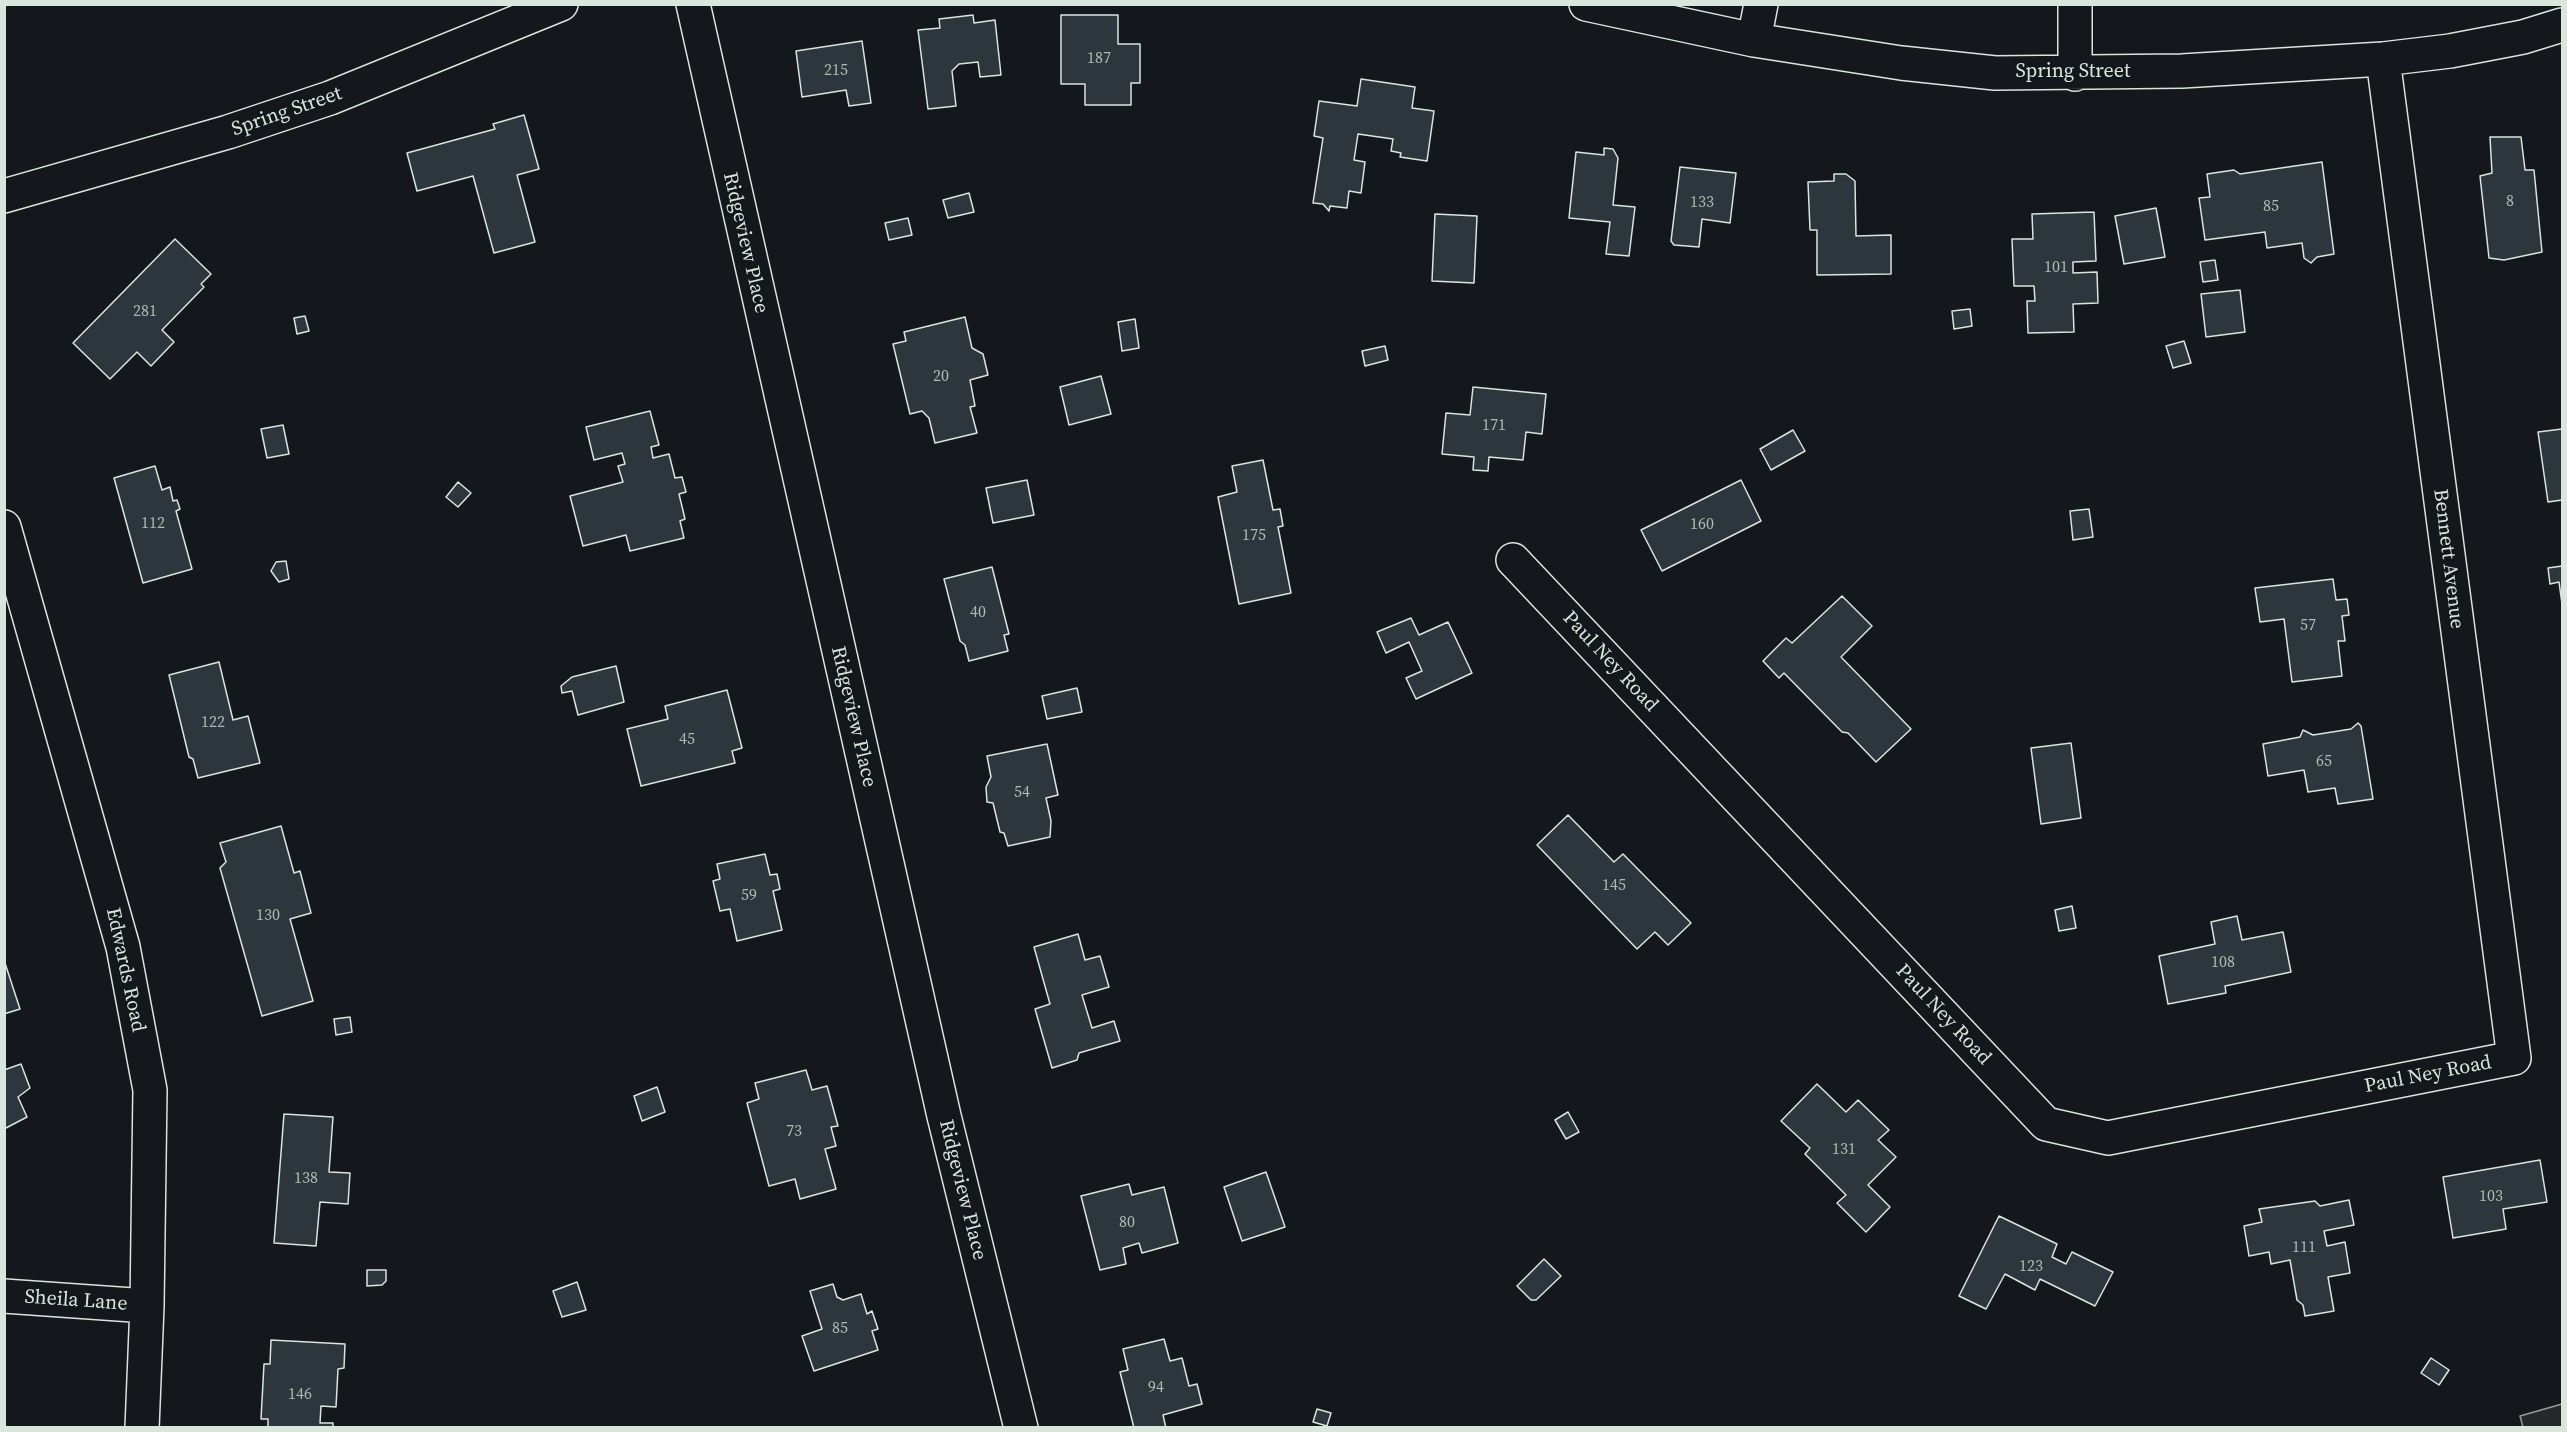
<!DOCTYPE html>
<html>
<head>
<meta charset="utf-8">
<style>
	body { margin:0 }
	#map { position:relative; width:2567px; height:1432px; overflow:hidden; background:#14181c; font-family:"Source Serif 4",serif }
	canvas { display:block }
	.frame { position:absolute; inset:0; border:6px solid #d8e6dc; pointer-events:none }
</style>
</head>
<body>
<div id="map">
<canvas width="2567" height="1432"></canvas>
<div class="frame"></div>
</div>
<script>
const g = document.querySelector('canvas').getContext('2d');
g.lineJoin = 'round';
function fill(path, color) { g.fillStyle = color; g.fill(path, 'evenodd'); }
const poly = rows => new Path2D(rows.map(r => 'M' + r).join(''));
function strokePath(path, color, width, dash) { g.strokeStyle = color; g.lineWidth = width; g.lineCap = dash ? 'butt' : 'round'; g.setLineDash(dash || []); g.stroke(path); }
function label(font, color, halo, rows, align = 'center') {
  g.font = font + ' "Source Serif 4",serif'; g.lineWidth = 4.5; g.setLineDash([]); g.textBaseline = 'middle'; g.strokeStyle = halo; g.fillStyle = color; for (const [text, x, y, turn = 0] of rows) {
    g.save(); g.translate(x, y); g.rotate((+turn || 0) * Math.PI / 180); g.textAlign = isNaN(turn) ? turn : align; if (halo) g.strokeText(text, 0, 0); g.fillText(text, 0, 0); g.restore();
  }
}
const parking = poly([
	[2562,1404,2562,1427,2523,1427,2520,1416,2562,1404]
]);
fill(parking, '#24282b');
strokePath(parking, '#939e99', 1.5);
const building = poly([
	[973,15,974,23,995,20,1001,75,980,77,978,62,959,64,952,71,956,106,928,109,918,30,940,28,939,19,973,15],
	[1061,15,1118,15,1118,44,1140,44,1140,83,1131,83,1131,105,1085,105,1085,84,1061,84,1061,15],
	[862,41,871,103,849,106,846,90,802,97,796,51,862,41],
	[1361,79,1415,87,1412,108,1434,111,1427,161,1400,157,1401,153,1391,151,1393,139,1358,134,1354,160,1365,162,1361,193,1349,191,1347,208,1330,206,1329,211,1323,204,1313,203,1323,138,1314,136,1319,101,1357,106,1361,79],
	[524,115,539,169,517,175,535,242,494,253,473,176,417,191,407,153,495,129,493,124,524,115],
	[2490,137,2521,137,2525,170,2534,170,2542,252,2504,260,2489,258,2480,176,2492,173,2490,137],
	[1604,148,1613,149,1618,158,1613,205,1635,207,1629,256,1606,254,1610,222,1569,218,1576,152,1604,155,1604,148],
	[2322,162,2334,254,2317,257,2311,263,2304,258,2302,243,2267,248,2265,232,2205,240,2199,198,2210,197,2207,174,2234,170,2240,174,2322,162],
	[1680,167,1736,173,1730,223,1702,219,1699,247,1674,245,1671,241,1680,167],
	[1834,174,1846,174,1855,181,1856,236,1891,235,1891,274,1817,275,1817,230,1810,230,1808,182,1834,181,1834,174],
	[969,193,974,212,948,218,943,200,969,193],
	[2156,208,2165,257,2124,264,2115,216,2156,208],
	[2094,212,2096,261,2073,262,2073,273,2097,272,2098,303,2073,304,2074,332,2028,333,2027,301,2035,301,2034,286,2014,286,2012,239,2033,239,2032,214,2094,212],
	[1435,214,1477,216,1474,283,1432,281,1435,214],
	[908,218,912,235,889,240,885,223,908,218],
	[175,239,211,274,201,284,204,287,162,330,174,342,151,366,137,352,110,379,73,343,175,239],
	[2215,260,2218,280,2203,282,2200,262,2215,260],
	[2240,290,2245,332,2206,337,2201,294,2240,290],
	[1970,309,1972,326,1954,329,1952,311,1970,309],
	[305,316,309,331,297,334,294,318,305,316],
	[965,317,972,348,983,354,988,375,970,380,975,406,970,407,977,433,935,443,929,418,922,411,910,414,893,344,906,341,904,332,965,317],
	[1135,319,1139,348,1122,351,1118,322,1135,319],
	[2184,341,2191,363,2173,368,2166,346,2184,341],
	[1385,346,1388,360,1365,366,1362,351,1385,346],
	[1101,376,1111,414,1069,425,1060,387,1101,376],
	[1473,387,1546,394,1542,434,1526,432,1523,460,1489,457,1488,471,1473,470,1474,457,1442,454,1446,413,1470,415,1473,387],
	[650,411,659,445,651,447,653,458,669,454,675,478,682,477,686,492,679,494,685,519,680,521,684,538,630,551,626,535,583,546,570,496,623,482,618,466,625,464,622,453,594,460,586,427,650,411],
	[283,425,289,454,267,458,261,429,283,425],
	[2562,429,2562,500,2548,502,2538,432,2562,429],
	[1793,430,1805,451,1771,470,1760,449,1793,430],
	[1263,460,1273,510,1280,509,1283,526,1278,527,1291,593,1239,604,1218,497,1237,492,1232,466,1263,460],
	[155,466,162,490,170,487,173,501,177,500,180,509,176,511,192,569,143,583,114,478,155,466],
	[1027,480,1034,515,993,523,986,488,1027,480],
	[1741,480,1761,521,1662,571,1641,530,1741,480],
	[458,482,471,493,458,507,446,497,458,482],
	[2089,509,2093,537,2073,540,2070,511,2089,509],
	[286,561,289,579,279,582,271,571,276,562,286,561],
	[2562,566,2562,604,2559,582,2550,584,2548,568,2562,566],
	[992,567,1009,634,1004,635,1008,651,969,661,965,645,960,641,944,579,992,567],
	[2333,579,2336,600,2347,599,2349,615,2342,616,2345,641,2338,641,2342,676,2292,682,2284,619,2260,622,2255,588,2333,579],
	[1842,596,1872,626,1841,657,1911,729,1876,762,1848,733,1842,732,1784,673,1779,678,1763,661,1786,638,1792,643,1842,596],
	[1411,618,1419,635,1448,622,1472,673,1416,699,1406,678,1422,671,1409,642,1386,653,1377,632,1411,618],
	[219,662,233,720,248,716,260,763,198,778,193,759,189,757,169,675,219,662],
	[616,666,624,702,578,715,572,691,562,693,561,686,572,677,616,666],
	[1077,688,1082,712,1047,719,1042,696,1077,688],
	[727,690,742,748,732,751,735,763,641,786,627,729,668,719,665,706,727,690],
	[2358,723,2361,726,2373,799,2338,804,2335,788,2308,792,2304,770,2268,776,2263,744,2300,737,2303,730,2313,735,2351,729,2358,723],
	[2071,743,2081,818,2041,824,2031,748,2071,743],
	[1047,744,1058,795,1046,798,1051,821,1050,837,1008,846,1004,833,1000,832,993,803,987,802,986,787,991,777,987,756,1047,744],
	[1568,815,1614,862,1623,854,1691,923,1668,945,1655,932,1637,949,1537,845,1568,815],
	[281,826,294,873,300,871,311,913,290,919,313,1001,262,1016,220,868,226,862,220,843,281,826],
	[765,854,770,875,777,874,780,889,773,891,782,930,737,941,730,909,720,911,713,881,720,879,717,864,765,854],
	[2072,906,2076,928,2059,931,2055,910,2072,906],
	[2237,916,2242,940,2283,932,2291,972,2225,986,2226,993,2168,1004,2159,956,2215,944,2211,922,2237,916],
	[1078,934,1085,960,1100,956,1109,987,1082,995,1092,1028,1114,1021,1120,1041,1079,1053,1077,1060,1052,1068,1035,1009,1050,1004,1034,947,1078,934],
	[4,960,20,1009,4,1014,4,960],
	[350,1017,352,1032,336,1035,334,1019,350,1017],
	[21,1064,30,1088,18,1097,27,1117,4,1129,4,1070,21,1064],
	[806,1070,812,1090,827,1086,838,1126,831,1127,836,1146,825,1149,836,1189,800,1199,795,1179,769,1186,747,1103,759,1099,755,1083,806,1070],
	[1817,1084,1846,1112,1858,1100,1889,1130,1878,1140,1896,1157,1868,1185,1890,1207,1866,1232,1837,1203,1846,1195,1805,1154,1810,1148,1781,1121,1817,1084],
	[657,1087,665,1112,642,1121,634,1096,657,1087],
	[1568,1112,1579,1132,1566,1139,1555,1120,1568,1112],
	[284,1114,333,1117,329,1172,350,1173,348,1204,320,1202,316,1246,274,1243,284,1114],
	[2540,1160,2547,1202,2503,1209,2506,1229,2453,1238,2443,1177,2540,1160],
	[1266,1172,1285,1227,1242,1241,1224,1187,1266,1172],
	[1129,1184,1132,1195,1164,1187,1178,1243,1142,1253,1139,1243,1123,1248,1126,1264,1100,1270,1081,1196,1129,1184],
	[2349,1200,2354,1225,2324,1231,2327,1246,2345,1242,2350,1273,2328,1277,2334,1311,2305,1316,2303,1305,2297,1300,2290,1260,2271,1264,2269,1252,2249,1256,2244,1226,2262,1222,2259,1209,2315,1201,2320,1206,2349,1200],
	[1999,1216,2057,1244,2052,1257,2066,1264,2072,1252,2113,1272,2095,1306,2040,1279,2035,1290,2005,1274,1986,1309,1959,1296,1999,1216],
	[1544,1259,1561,1276,1536,1300,1531,1300,1517,1286,1544,1259],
	[367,1270,386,1270,386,1281,382,1285,367,1286,367,1270],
	[577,1282,586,1310,562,1317,553,1291,577,1282],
	[833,1284,837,1297,843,1300,861,1294,867,1314,872,1311,878,1329,872,1331,878,1350,814,1371,802,1336,822,1329,810,1291,833,1284],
	[1164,1339,1170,1361,1182,1358,1189,1386,1197,1384,1202,1404,1163,1415,1166,1428,1134,1428,1120,1372,1128,1370,1123,1349,1164,1339],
	[271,1340,345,1344,344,1368,338,1369,336,1407,321,1406,320,1423,333,1423,333,1428,268,1428,268,1419,261,1419,264,1364,270,1364,271,1340],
	[2431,1358,2449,1370,2439,1385,2421,1373,2431,1358],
	[1317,1409,1331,1413,1327,1426,1313,1422,1317,1409]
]);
fill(building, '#2c363c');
strokePath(building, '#d8e6dc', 1.5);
const minor = poly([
	[693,4,944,1116,1021,1428],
	[1586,4,1754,40,1901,63,1995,73,2182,71,2383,59,2450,51,2523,37,2562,25],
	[2075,4,2075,74],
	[1754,40,1761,4],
	[4,196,228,132,330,98,561,4],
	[4,527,123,947,150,1090,147,1306,142,1428],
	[1513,560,2046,1124,2108,1138,2514,1058,2383,59],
	[4,1296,147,1306]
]);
strokePath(minor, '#d8e6dc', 36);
strokePath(minor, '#14181c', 33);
label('16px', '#adbab4', null, [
	["187",1099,59],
	["215",836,71],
	["8",2510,202],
	["133",1702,203],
	["85",2271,207],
	["101",2056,268],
	["281",145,312],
	["20",941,377],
	["171",1494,426],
	["112",153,524],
	["160",1702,525],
	["175",1254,536],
	["40",978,613],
	["57",2308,626],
	["122",213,723],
	["45",687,740],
	["65",2324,762],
	["54",1022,793],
	["145",1614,886],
	["59",749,896],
	["130",268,916],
	["108",2223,963],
	["73",794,1132],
	["131",1844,1150],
	["138",306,1179],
	["103",2491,1197],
	["80",1127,1223],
	["111",2304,1248],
	["123",2031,1267],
	["85",840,1329],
	["94",1156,1388],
	["146",300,1395]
]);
label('20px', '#d8e6dc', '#14181c', [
	["Spring Street",2073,72],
	["Spring Street",287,112,-19],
	["Ridgeview Place",745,243,77],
	["Bennett Avenue",2448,559,83],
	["Paul Ney Road",1610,662,47],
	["Ridgeview Place",853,717,77],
	["Edwards Road",125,970,78],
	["Paul Ney Road",1943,1015,47],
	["Paul Ney Road",2428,1075,-11],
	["Ridgeview Place",962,1190,76],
	["Sheila Lane",76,1301,4]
]);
</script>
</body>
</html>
